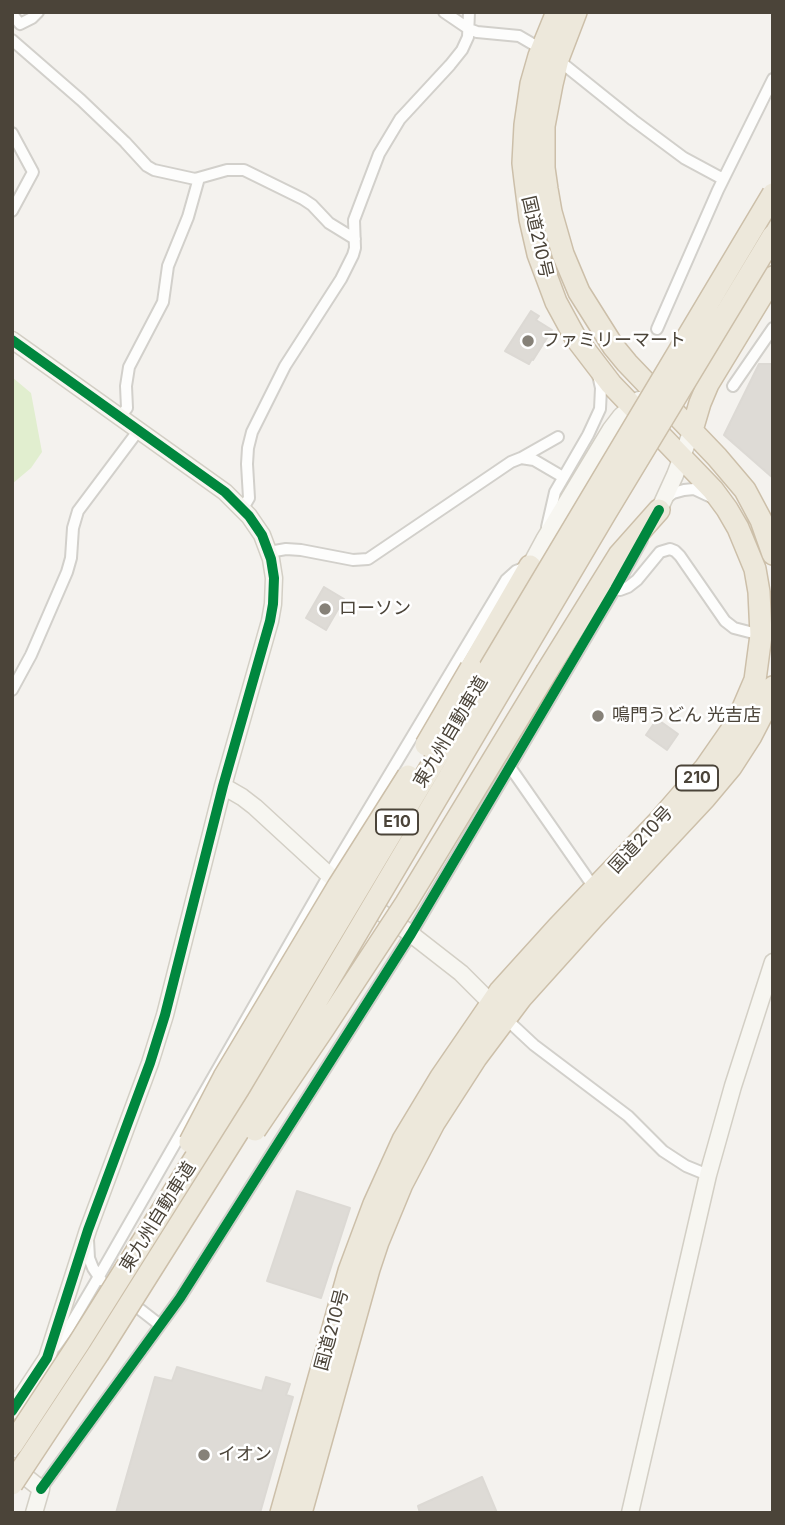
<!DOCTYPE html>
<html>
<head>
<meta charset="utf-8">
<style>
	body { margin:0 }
	#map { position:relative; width:785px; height:1525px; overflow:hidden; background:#f4f2ee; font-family:Inter,sans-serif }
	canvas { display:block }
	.frame { position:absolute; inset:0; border:14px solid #4b4439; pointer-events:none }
</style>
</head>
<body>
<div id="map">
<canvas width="785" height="1525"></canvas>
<div class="frame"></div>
</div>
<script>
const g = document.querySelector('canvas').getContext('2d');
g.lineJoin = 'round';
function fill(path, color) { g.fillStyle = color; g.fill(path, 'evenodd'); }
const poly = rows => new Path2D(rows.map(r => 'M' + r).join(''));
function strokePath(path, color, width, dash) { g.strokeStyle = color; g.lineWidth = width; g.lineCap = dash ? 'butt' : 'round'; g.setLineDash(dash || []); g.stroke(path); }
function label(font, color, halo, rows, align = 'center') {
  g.font = font + ' Inter,"Noto Sans JP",sans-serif'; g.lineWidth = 5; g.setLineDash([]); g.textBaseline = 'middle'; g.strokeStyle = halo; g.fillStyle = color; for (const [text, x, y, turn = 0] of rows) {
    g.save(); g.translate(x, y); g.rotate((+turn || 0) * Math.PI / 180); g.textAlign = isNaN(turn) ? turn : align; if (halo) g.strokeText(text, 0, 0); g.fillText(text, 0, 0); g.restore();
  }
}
fill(poly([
	[12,377,31,393,42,452,31,468,12,484]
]), '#e1eecf');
const building = poly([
	[531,311,539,316,536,320,552,330,533,360,532,359,529,364,505,351,531,311],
	[759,364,773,364,773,478,724,435,759,364],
	[324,587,344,599,326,630,306,618,324,587],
	[657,719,678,734,667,750,646,735,657,719],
	[297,1191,350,1208,321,1298,267,1281,297,1191],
	[177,1367,262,1391,266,1377,290,1384,286,1395,293,1397,260,1513,116,1513,155,1377,172,1381,177,1367],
	[482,1477,497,1513,420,1513,418,1506,482,1477]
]);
fill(building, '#dedbd6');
strokePath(building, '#dcd9d4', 2);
const street = poly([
	[444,12,469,29,477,32,519,36,543,50],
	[12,14,20,24,32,18,38,12],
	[12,40,81,100,125,142,147,166,154,170,195,179,227,170,244,170,303,199,312,205,329,223,355,239],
	[557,59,633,120,684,158,723,179],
	[12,133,33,172,12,211],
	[657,329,718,190,773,79],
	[733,386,773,328],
	[120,417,127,408,126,386,129,367,163,302,168,266,188,217,199,178],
	[521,458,558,437],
	[665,499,673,493,684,490,694,489,711,497],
	[242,510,249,498,247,464,248,448,252,432,285,366,341,279,353,255,355,248,354,220,379,154,400,119,450,65,462,50,468,37,469,12],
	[547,527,555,492,588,435,600,409,601,388,598,375],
	[269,552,286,549,301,550,353,560,368,559,511,462,521,458,534,460,563,477],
	[615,589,620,590,628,587,637,580,660,552,670,549,675,551,680,556,725,621,734,628,761,635],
	[12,690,31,655,67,572,71,558,73,528,78,511,138,431],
	[510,767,595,889],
	[504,1017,534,1045,628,1116,663,1151,686,1166,708,1175],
	[88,1240,89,1258,93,1268,101,1280],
	[128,1300,160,1325],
	[55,1347,68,1329,98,1278,329,875,506,580,516,571,526,567],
	[41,1489,180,1298,411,934,615,589,642,540]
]);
const secondary = poly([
	[12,340,225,492,249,516,262,535,271,559,274,578,273,604,270,621,223,786,165,1015,150,1063,88,1230,47,1358,12,1411],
	[659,510,675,475,692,430],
	[530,566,544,540,611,429,621,416,639,400],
	[223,786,242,797,255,807,329,875,411,934,461,973,491,1003],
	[12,1466,41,1489,34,1513],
	[630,1513,708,1175,733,1086,773,962]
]);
const highway = poly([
	[576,12,558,59,552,84,544,126,544,168,547,189,551,212,563,254,579,292,613,346,627,363,717,457,745,490,761,520,773,554],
	[754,252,773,217],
	[692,430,700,403,708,384,773,277],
	[471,668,530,566],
	[547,671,619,555,659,510],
	[281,1513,349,1271,374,1204,403,1140,441,1077,500,991,557,928,659,821,705,768,737,722,755,680,761,635,759,592,755,569,738,528,727,509,713,490,611,384,575,337,556,302,538,254,530,219,525,180,523,163,525,125,531,84,539,56,557,12],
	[301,1513,369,1269,378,1242,402,1184,434,1123,476,1058,521,998,593,918,705,798,731,767,751,736,768,703,773,687]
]);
strokePath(street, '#d2d0cb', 14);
strokePath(secondary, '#d3cfc5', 19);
strokePath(highway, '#ccbfa9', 24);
strokePath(street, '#fdfdfc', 10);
strokePath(secondary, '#f7f6f1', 16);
strokePath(highway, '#ede8db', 21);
const highwayBridge = poly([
	[426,745,471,668],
	[255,1130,324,1028,406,903,547,671],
	[190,1142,224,1077,339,885,408,776],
	[12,1445,79,1343,239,1088,773,194],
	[12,1484,98,1354,258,1100,605,514,773,236]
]);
strokePath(highwayBridge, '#ccbfa9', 24, []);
strokePath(highwayBridge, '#ede8db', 21);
strokePath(poly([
	[12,340,225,492,249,516,262,535,271,559,274,578,273,604,270,621,223,786,165,1015,150,1063,88,1230,47,1358,12,1411],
	[41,1489,180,1298,411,934,615,589,659,510]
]), '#00873e', 10);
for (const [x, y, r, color] of [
	[528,341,7,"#868178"],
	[325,609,7,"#868178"],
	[598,716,7,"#868178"],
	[204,1455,7,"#868178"]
]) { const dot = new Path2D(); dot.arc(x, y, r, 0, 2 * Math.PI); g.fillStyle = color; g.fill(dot); strokePath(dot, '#fff', 2.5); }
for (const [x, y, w] of [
	[697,778,42],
	[397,822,42]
]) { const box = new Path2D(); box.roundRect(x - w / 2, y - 12.5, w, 25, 5); g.fillStyle = '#fff'; g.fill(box); strokePath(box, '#4b4439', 2); }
label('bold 16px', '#4b4439', null, [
	["210",697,778],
	["E10",397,822]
]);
label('18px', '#4b4439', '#fff', [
	["国道210号",537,237,77],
	["東九州自動車道",451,732,-59],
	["国道210号",641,840,-47],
	["東九州自動車道",158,1217,-58],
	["国道210号",332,1330,-75]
]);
label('18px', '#4b4439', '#fff', [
	["ファミリーマート",542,341],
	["ローソン",339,609],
	["鳴門うどん 光吉店",612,716],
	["イオン",218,1455]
], 'left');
</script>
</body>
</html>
